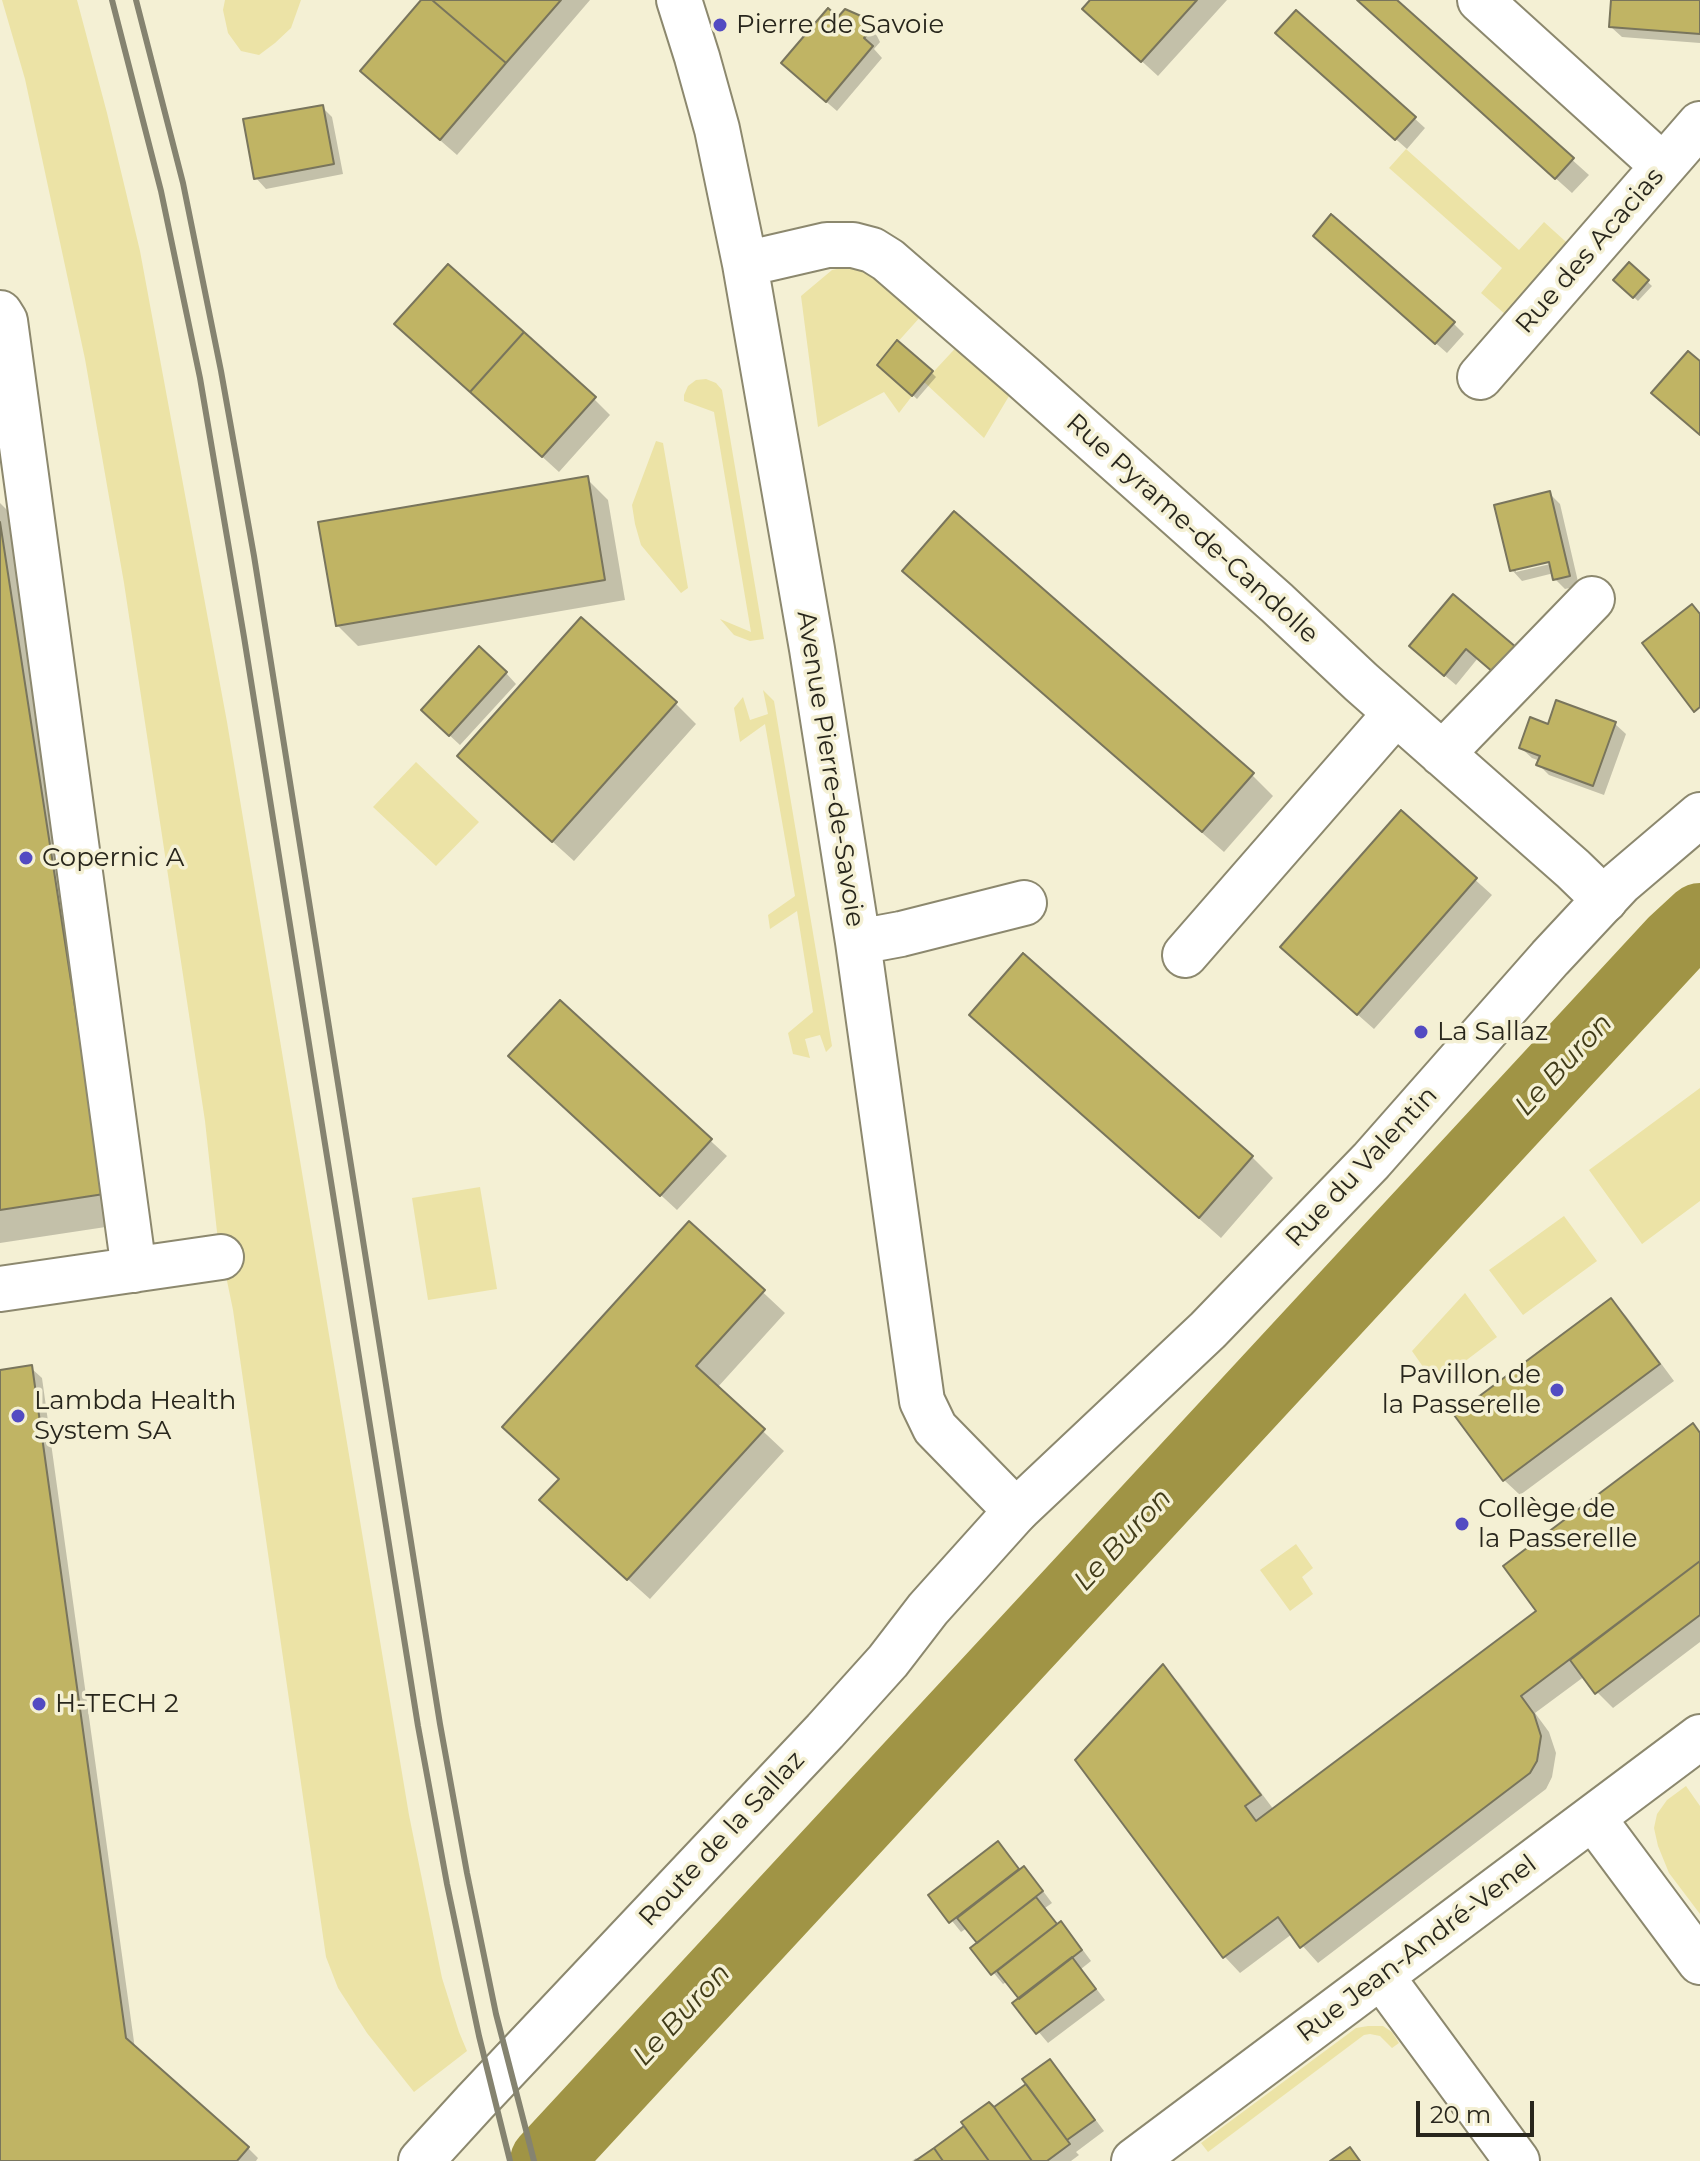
<!DOCTYPE html>
<html>
<head>
<meta charset="utf-8">
<style>
	body { margin:0 }
	#map { position:relative; width:1700px; height:2161px; overflow:hidden; background:#f4f0d4; font-family:Montserrat,sans-serif }
	canvas { display:block }
	.scale { position:absolute; left:1416px; top:2101px; width:118px; height:36px; box-sizing:border-box; border:4px solid #28261c; border-top:0; padding-left:10px; font-size:24px; line-height:28px; white-space:nowrap; color:#28261c; -webkit-text-stroke:6px #f4f0d4; paint-order:stroke }
</style>
</head>
<body>
<div id="map">
<canvas width="1700" height="2161"></canvas>
<div class="scale">20 m</div>
</div>
<script>
const g = document.querySelector('canvas').getContext('2d');
g.lineJoin = 'round';
function fill(path, color) { g.fillStyle = color; g.fill(path, 'evenodd'); }
const poly = rows => new Path2D(rows.map(r => 'M' + r).join(''));
function strokePath(path, color, width, dash) { g.strokeStyle = color; g.lineWidth = width; g.lineCap = dash ? 'butt' : 'round'; g.setLineDash(dash || []); g.stroke(path); }
function label(font, color, halo, rows, align = 'center') {
  g.font = font + ' Montserrat,sans-serif'; g.lineWidth = 7; g.setLineDash([]); g.textBaseline = 'middle'; g.strokeStyle = halo; g.fillStyle = color; for (const [text, x, y, turn = 0] of rows) {
    g.save(); g.translate(x, y); g.rotate((+turn || 0) * Math.PI / 180); g.textAlign = isNaN(turn) ? turn : align; if (halo) g.strokeText(text, 0, 0); g.fillText(text, 0, 0); g.restore();
  }
}
fill(poly([
	[2,0,77,0,107,113,140,251,227,722,409,1815,442,1978,459,2032,467,2051,414,2092,367,2033,338,1988,326,1957,233,1310,217,1232,205,1121,124,583,85,359,25,79],
	[225,0,301,0,291,28,275,43,259,55,241,51,228,33,223,10],
	[1406,149,1519,250,1544,222,1575,250,1514,322,1481,293,1502,268,1389,168],
	[851,266,868,270,922,315,877,365,912,396,899,413,884,392,818,427,801,296,832,270],
	[963,340,1015,386,984,438,924,382],
	[706,379,716,383,722,390,764,639,750,641,734,635,720,619,751,632,714,412,684,401,684,395,688,386,696,380],
	[656,441,663,443,688,588,681,593,641,545,635,524,632,505],
	[763,690,774,701,832,1046,826,1052,820,1035,805,1039,810,1058,793,1054,788,1033,813,1012,797,911,770,929,768,915,795,896,765,724,740,742,734,708,743,697,750,720,768,714],
	[416,762,479,822,436,866,373,807],
	[1700,1088,1700,1201,1642,1244,1589,1170],
	[480,1187,497,1289,428,1300,412,1198],
	[1564,1216,1597,1261,1523,1315,1489,1270],
	[1465,1293,1497,1337,1435,1384,1412,1351],
	[1296,1544,1313,1568,1302,1577,1313,1594,1290,1611,1260,1570],
	[1686,1786,1700,1806,1700,1914,1669,1873,1658,1846,1654,1828,1657,1814,1667,1800],
	[1368,2026,1383,2026,1392,2032,1399,2043,1392,2048,1380,2036,1370,2034,1364,2035,1208,2152,1201,2143,1356,2028]
]), '#ece3a6');
fill(poly([
	[424,0,590,0,457,155,379,87],
	[1093,0,1227,0,1158,76,1101,24],
	[1357,0,1394,0,1589,175,1572,193],
	[1613,0,1700,0,1700,43,1622,37,1611,27],
	[860,18,877,36,880,42,874,49,882,58,837,111,794,74,839,20],
	[1288,44,1414,118,1425,128,1407,149],
	[322,107,332,117,343,174,266,189,256,178],
	[1326,247,1454,324,1464,334,1447,353],
	[1629,265,1652,286,1638,301,1616,280],
	[413,339,594,399,610,415,559,472],
	[880,365,932,373,936,377,917,399],
	[587,479,608,500,625,600,358,646,337,625],
	[1550,494,1560,504,1579,586,1565,589,1555,579,1554,573,1522,581,1512,570],
	[1558,558,1559,562,1516,572,1516,568],
	[0,503,25,528,132,1223,0,1243],
	[926,591,1252,775,1273,796,1224,852],
	[1453,597,1478,658,1456,685,1422,656],
	[506,673,516,684,460,745,434,721],
	[675,703,696,724,574,861,481,777],
	[1615,724,1626,734,1604,795,1549,775,1539,765,1540,761,1532,758,1521,748],
	[1401,813,1492,895,1374,1029,1299,963],
	[1024,956,1252,1157,1273,1178,1221,1238,992,1036,972,1015],
	[560,1002,727,1156,677,1210,527,1072],
	[689,1223,785,1313,717,1388,784,1451,650,1599,563,1521],
	[1610,1300,1626,1316,1674,1381,1520,1495,1504,1480],
	[31,1368,42,1378,135,2049,248,2148,258,2158,256,2161,0,2161,0,1372],
	[1700,1433,1700,1642,1613,1708,1597,1692,1585,1676,1535,1713,1549,1732,1556,1753,1552,1777,1546,1789,1318,1963,1292,1934,1240,1973,1225,1957,1077,1761,1163,1667,1179,1683,1274,1810,1539,1611],
	[998,1844,1021,1871,1024,1869,1034,1879,1052,1903,1045,1908,1058,1926,1061,1924,1071,1934,1091,1961,1081,1969,1105,2000,1048,2043,1015,2004,1022,1999,1008,1981,1003,1984,973,1948,980,1943,967,1928,961,1932,931,1895],
	[1050,2061,1060,2072,1104,2131,1076,2152,1079,2155,1071,2161,912,2161,916,2158,919,2161,994,2109,1028,2084]
]), '#0003');
strokePath(poly([
	[546,2161,1674,943,1700,919]
]), '#a09445', 72);
const building = poly([
	[421,0,432,0,506,63,440,140,360,71,421,0],
	[432,0,561,0,506,63,432,0],
	[1090,0,1197,0,1141,62,1082,9,1090,0],
	[1357,0,1397,0,1574,158,1555,179,1357,0],
	[1611,0,1700,0,1700,34,1609,27,1611,0],
	[828,8,838,17,845,9,861,16,871,31,864,38,873,46,826,102,781,63,828,8],
	[1296,10,1416,117,1395,140,1275,33,1296,10],
	[323,105,334,164,254,179,243,119,323,105],
	[1331,214,1455,322,1435,344,1313,236,1331,214],
	[1629,262,1649,280,1633,298,1613,280,1629,262],
	[448,264,524,332,470,392,394,324,448,264],
	[524,332,596,397,542,457,470,392,524,332],
	[897,340,933,371,912,396,877,365,897,340],
	[1688,351,1700,361,1700,435,1651,393,1688,351],
	[588,476,605,580,336,626,318,522,588,476],
	[1550,491,1570,576,1553,580,1549,562,1510,571,1494,505,1550,491],
	[954,511,1254,773,1202,832,902,571,954,511],
	[0,522,104,1194,0,1210,0,522],
	[1453,594,1523,653,1501,679,1466,649,1444,676,1409,646,1453,594],
	[1692,604,1700,614,1700,707,1694,712,1642,643,1692,604],
	[581,617,677,702,552,842,457,756,581,617],
	[479,646,507,672,449,736,421,710,479,646],
	[1556,700,1616,722,1593,786,1536,765,1540,756,1519,748,1530,717,1548,724,1556,700],
	[1401,810,1477,878,1357,1015,1280,947,1401,810],
	[1023,953,1253,1156,1199,1218,969,1015,1023,953],
	[560,1000,712,1139,660,1196,508,1056,560,1000],
	[689,1221,765,1290,696,1366,765,1429,627,1580,539,1500,559,1479,502,1427,689,1221],
	[1611,1298,1660,1364,1503,1481,1454,1415,1611,1298],
	[32,1365,126,2038,249,2147,237,2161,0,2161,0,1370,32,1365],
	[1693,1423,1700,1433,1700,1561,1521,1696,1534,1714,1541,1736,1537,1761,1530,1773,1300,1948,1278,1917,1223,1958,1075,1760,1163,1664,1261,1795,1245,1806,1256,1821,1536,1611,1503,1566,1693,1423],
	[1700,1561,1700,1615,1595,1694,1570,1660,1700,1561],
	[998,1841,1019,1869,949,1923,928,1895,998,1841],
	[1024,1866,1043,1891,977,1943,957,1918,1024,1866],
	[1036,1897,1057,1924,991,1975,970,1948,1036,1897],
	[1061,1921,1082,1950,1019,1999,997,1971,1061,1921],
	[1072,1957,1096,1989,1036,2034,1012,2003,1072,1957],
	[1050,2059,1095,2120,1067,2140,1022,2079,1050,2059],
	[1026,2084,1070,2144,1047,2161,1032,2161,994,2107,1026,2084],
	[989,2102,994,2107,1032,2161,989,2161,961,2122,989,2102],
	[964,2126,989,2161,943,2161,934,2148,964,2126],
	[1350,2147,1360,2161,1330,2161,1350,2147],
	[934,2148,943,2161,915,2161,934,2148]
]);
fill(building, '#c0b464');
strokePath(building, '#79755c', 2);
const minor = poly([
	[679,0,697,57,717,129,745,264,812,649,858,942,922,1401,935,1428,1016,1511],
	[1480,0,1663,166],
	[745,264,827,245,853,245,872,250,888,260,1023,377,1277,603,1361,682,1573,869,1605,900],
	[0,313,5,321,134,1270],
	[1480,377,1700,124],
	[1442,754,1592,599],
	[858,942,901,934,1024,903],
	[1185,955,1396,713],
	[0,1289,221,1257],
	[1593,1818,1700,1962],
	[1381,1976,1517,2161],
	[1134,2161,1700,1737]
]);
const major = poly([
	[421,2161,474,2103,825,1731,888,1661,928,1609,1016,1511,1208,1330,1371,1161,1550,958,1620,883,1700,815]
]);
strokePath(minor, '#8c886e', 48);
strokePath(major, '#8c886e', 48);
strokePath(minor, '#fff', 44);
strokePath(major, '#fff', 44);
strokePath(poly([
	[112,0,161,191,200,378,244,637,418,1726,447,1884,479,2036,510,2161],
	[136,0,183,183,221,371,254,556,440,1724,467,1873,496,2014,534,2161]
]), '#858370', 6);
for (const [x, y, r, color] of [
	[720,25,8,"#534bc2"],
	[26,858,8,"#534bc2"],
	[1421,1032,8,"#534bc2"],
	[1557,1390,8,"#534bc2"],
	[18,1416,8,"#534bc2"],
	[1462,1524,8,"#534bc2"],
	[39,1704,8,"#534bc2"]
]) { const dot = new Path2D(); dot.arc(x, y, r, 0, 2 * Math.PI); g.fillStyle = color; g.fill(dot); strokePath(dot, '#f4f0d4', 3); }
label('26px', '#28261c', '#f4f0d4', [
	["Pierre de Savoie",736,25],
	["Copernic A",42,858],
	["La Sallaz",1437,1032],
	["Pavillon de",1541,1375,"right"],
	["la Passerelle",1541,1405,"right"],
	["Lambda Health",34,1401],
	["System SA",34,1431],
	["Collège de",1478,1509],
	["la Passerelle",1478,1539],
	["H-TECH 2",55,1704]
], 'left');
label('26px', '#28261c', '#f4f0d4', [
	["Rue des Acacias",1590,251,-49],
	["Rue Pyrame-de-Candolle",1192,529,42],
	["Avenue Pierre-de-Savoie",830,769,81],
	["Rue du Valentin",1362,1167,-47],
	["Route de la Sallaz",722,1839,-47],
	["Rue Jean-André-Venel",1417,1949,-37]
]);
label('italic 28px', '#403b18', '#f4f0d4', [
	["Le Buron",1564,1065,-47],
	["Le Buron",1123,1540,-47],
	["Le Buron",682,2015,-47]
]);
</script>
</body>
</html>
